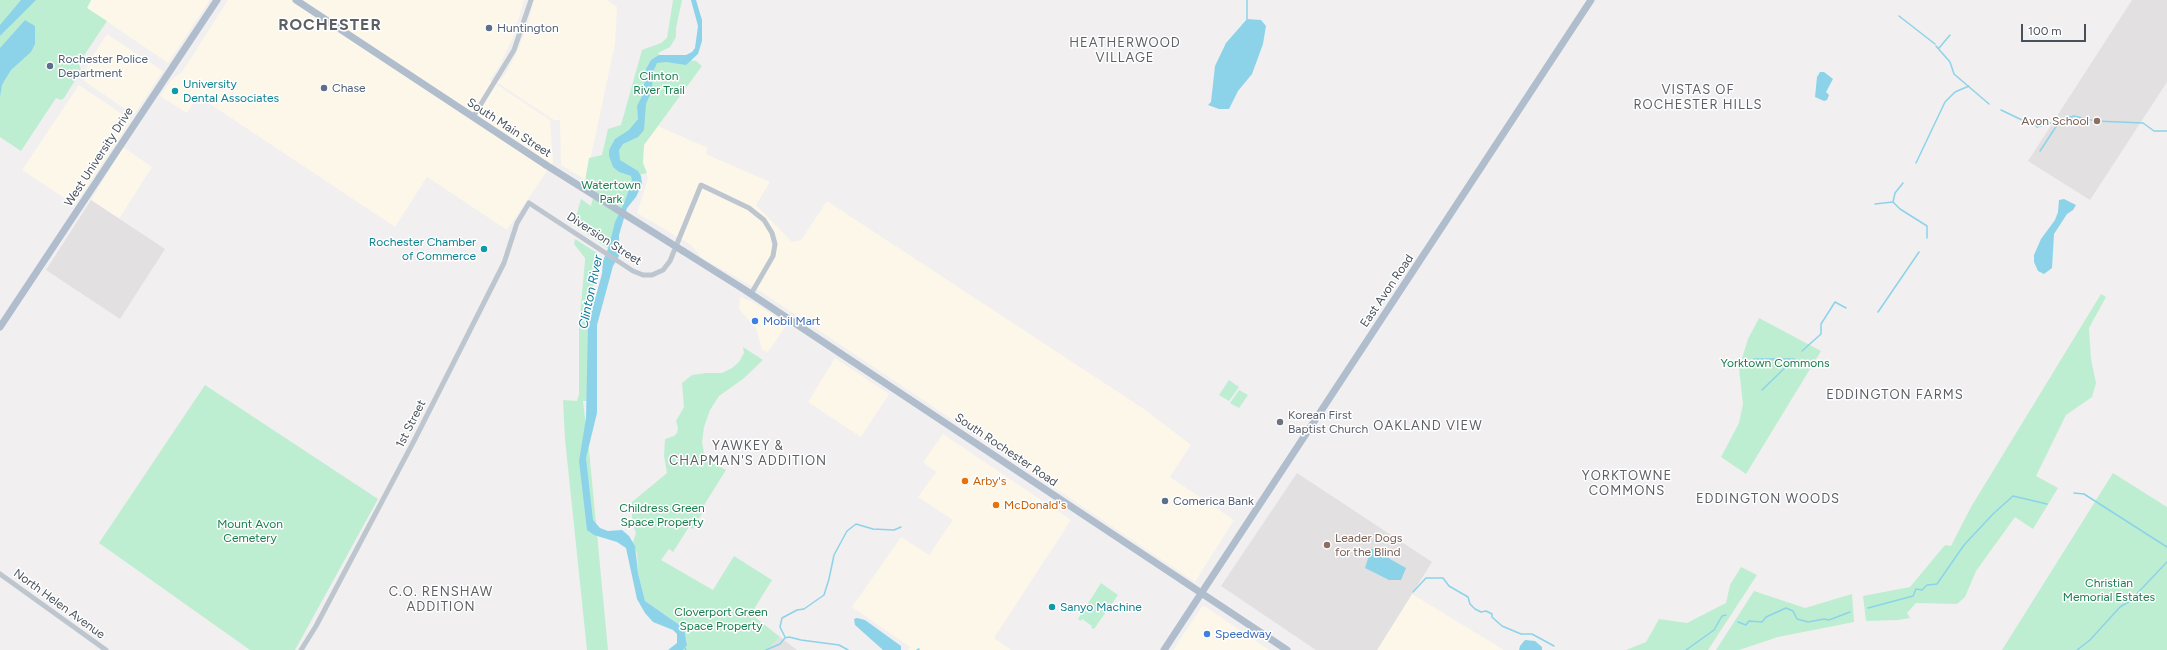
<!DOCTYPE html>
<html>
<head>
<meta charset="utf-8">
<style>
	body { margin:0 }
	#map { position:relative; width:2167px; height:650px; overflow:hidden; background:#f1efef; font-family:Figtree,sans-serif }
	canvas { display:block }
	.scale { position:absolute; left:2021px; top:24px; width:65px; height:18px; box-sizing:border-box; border:2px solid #47515c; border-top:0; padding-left:5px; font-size:12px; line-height:14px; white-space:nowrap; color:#47515c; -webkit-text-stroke:3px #fff; paint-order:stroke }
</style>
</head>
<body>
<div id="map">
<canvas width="2167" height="650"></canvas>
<div class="scale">100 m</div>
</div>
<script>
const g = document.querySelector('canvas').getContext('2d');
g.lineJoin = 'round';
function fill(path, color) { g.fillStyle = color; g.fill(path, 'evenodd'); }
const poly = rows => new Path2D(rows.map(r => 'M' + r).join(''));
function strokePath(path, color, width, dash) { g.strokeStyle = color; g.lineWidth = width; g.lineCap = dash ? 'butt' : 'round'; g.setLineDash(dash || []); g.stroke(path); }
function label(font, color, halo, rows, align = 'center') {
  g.font = font + ' Figtree,sans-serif'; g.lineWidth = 3; g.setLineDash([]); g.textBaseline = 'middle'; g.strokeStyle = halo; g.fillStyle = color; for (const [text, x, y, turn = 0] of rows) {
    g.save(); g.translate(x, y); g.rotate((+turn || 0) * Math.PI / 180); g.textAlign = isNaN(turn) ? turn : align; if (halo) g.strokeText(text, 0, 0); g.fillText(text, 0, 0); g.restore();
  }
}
fill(poly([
	[91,0,210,0,168,63,87,8],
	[228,0,524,0,513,37,501,63,490,80,550,120,553,162,507,230,427,177,395,227,198,96,187,113,160,96,171,80,182,72],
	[534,0,607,0,617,7,615,44,586,180,561,165,560,120,554,120,496,82,503,78,516,54,527,27],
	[107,34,163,71,134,115,84,81,88,63],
	[79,85,131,120,75,205,22,170],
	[658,126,708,148,706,154,770,182,756,205,792,242,801,240,827,201,1144,409,1191,445,1170,477,1234,520,1195,582,760,291,702,258,691,245,637,213,648,178,643,163,644,145],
	[123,147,152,167,119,219,91,200],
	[740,297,751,301,787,324,768,352,762,350,756,328,739,309],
	[835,358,889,394,861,437,808,402],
	[943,434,1071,520,994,638,1011,650,908,650,910,647,852,607,901,537,929,555,953,520,918,497,936,472,923,462],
	[1412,594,1504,650,1377,650],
	[1203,605,1269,650,1173,650]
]), '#fcf7e9');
fill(poly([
	[2132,0,2167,0,2167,82,2090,200,2028,161],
	[91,200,165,249,120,319,46,270],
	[1297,473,1432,562,1377,650,1316,650,1221,586],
	[780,637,797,650,767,650]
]), '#e2e0e1');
fill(poly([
	[0,0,91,0,87,8,107,21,79,63,81,71,64,98,61,100,56,98,21,151,0,137],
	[673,0,682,0,676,28,676,37,670,47,658,53,660,57,696,61,702,66,644,145,643,163,647,173,639,175,632,183,618,225,614,253,574,224,581,199,591,206,594,194,584,187,589,158,602,155,608,129,621,125,642,50,661,43,667,38],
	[575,239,597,253,590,314,589,401,583,401,590,460,608,650,587,650,565,439,563,400,577,401,579,394,579,326,585,261,585,258,574,244],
	[2101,294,2106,297,2089,328,2091,359,2096,383,2092,397,2066,415,2036,476,2058,488,2033,529,2015,517,1976,571,1965,597,1957,604,1916,603,1907,613,1910,618,1898,620,1866,621,1863,596,1910,587,1945,545,1951,546,1971,507],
	[1759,318,1821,351,1746,474,1721,457,1739,423,1743,404,1739,368,1748,339],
	[743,347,763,360,743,379,719,396,710,410,704,427,702,442,705,459,726,470,701,510,703,512,693,529,689,527,673,552,669,549,661,560,713,590,734,556,772,580,751,614,780,637,767,650,683,650,687,643,684,628,645,601,638,573,637,554,633,542,636,533,632,522,632,502,667,473,664,456,665,439,674,436,677,433,678,428,676,421,684,407,682,383,692,375,706,373,722,373,732,368,739,362,744,353],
	[1229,380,1239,387,1229,401,1219,395],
	[205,385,378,499,295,650,250,650,99,543],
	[1239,390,1248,395,1239,408,1230,403],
	[2113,473,2167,507,2167,650,2002,650],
	[1741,567,1757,575,1708,650,1626,650,1646,642,1659,619,1687,623,1726,603,1730,585],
	[1101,583,1118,595,1094,629,1091,628,1092,626,1082,619,1081,621,1078,619],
	[1754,591,1805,608,1852,594,1854,622,1778,637,1739,650,1716,650]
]), '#beeed2');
fill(poly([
	[21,0,36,0,0,36,0,25],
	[691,0,696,0,702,20,702,41,698,54,686,65,666,62,657,63,653,72,652,90,646,104,644,130,638,137,623,144,619,150,620,160,638,171,641,176,642,184,636,197,627,208,619,235,619,256,613,266,597,325,597,413,586,458,593,520,600,528,608,531,622,530,629,536,635,546,638,573,645,601,684,628,687,645,683,650,668,650,677,643,677,634,673,630,653,622,645,613,637,599,626,548,617,542,594,535,587,530,579,461,586,418,588,324,602,274,603,261,609,246,615,222,625,201,632,181,631,176,619,172,613,167,609,156,609,150,615,139,629,130,638,119,637,106,643,94,646,69,651,60,659,55,686,55,692,52,695,48,698,26],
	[1247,19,1261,20,1266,26,1263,44,1252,74,1238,91,1229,109,1219,109,1208,105,1211,102,1215,66,1226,43],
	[25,20,35,26,35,44,31,52,11,70,6,78,2,85,0,97,0,48],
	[1820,72,1824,72,1833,79,1826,92,1829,95,1827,100,1824,101,1815,97,1817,77],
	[2064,199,2076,205,2073,210,2067,214,2054,234,2052,268,2044,274,2038,271,2034,262,2034,255,2041,239,2055,220,2058,212,2059,200],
	[1371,549,1381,550,1390,559,1406,568,1401,580,1389,580,1365,568],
	[857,618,865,620,901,646,901,650,883,650,855,625,854,619],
	[1525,640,1535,641,1542,647,1542,650,1519,650,1520,646]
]), '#8cd3ea');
strokePath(poly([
	[1899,16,1935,44],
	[1247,19,1247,0],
	[1936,46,1950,62,1954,74,1989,104],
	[1939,48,1950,35],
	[2001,110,2022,120,2032,120,2037,127,2074,116,2095,121,2143,123,2154,131,2167,131],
	[2040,151,2061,119],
	[1916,163,1945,102,1955,92,1969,86],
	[1893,202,1900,209,1927,226,1927,238],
	[1893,202,1895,193,1903,183],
	[1875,204,1893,202],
	[1878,312,1919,252],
	[1802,351,1821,334,1821,324,1835,302,1846,308],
	[1754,359,1794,359],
	[1762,390,1794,359],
	[2074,493,2084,494,2167,547],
	[1413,592,1426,578,1443,578,1449,586,1468,597,1470,604,1475,609,1481,612,1486,611,1492,614,1492,617,1502,626,1521,634,1532,634,1554,646],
	[1868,608,1913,596,1916,589,1922,590,1927,585,1937,584,1964,545,1993,514,2013,496,2047,504],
	[1738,622,1746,625,1749,621,1762,622,1766,617,1786,608,1793,611,1797,619,1808,622,1824,619,1829,620,1850,612],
	[785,637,780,627,782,618,797,610,804,609,824,595,829,579,834,555,847,531,856,524,873,529,894,530,901,527],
	[685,648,686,650],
	[766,650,780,644,785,638,789,637,801,640,839,645,848,650],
	[917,650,919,649],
	[1686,650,1714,630,1722,616,1726,615],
	[2077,650,2090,640,2120,607,2130,601,2167,562]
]), '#8cd3ea', 1.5);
strokePath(poly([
	[473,117,514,50,531,0],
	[0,574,106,650],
	[301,650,316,626,415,439,504,263,517,223,529,203,633,271,643,275,652,275,663,270,670,261,701,185,749,208,764,220,772,233,775,244,773,256,751,294]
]), '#bdc6ce', 5);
strokePath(poly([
	[296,0,546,165],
	[683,251,745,290,1287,650],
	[0,327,217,0],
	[1164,650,1591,0]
]), '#afbdcd', 7);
strokePath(poly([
	[546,165,683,251]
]), '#afbdcd', 7);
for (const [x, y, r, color] of [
	[489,28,4,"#5c6f8a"],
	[50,66,4,"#5c6f8a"],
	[324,88,4,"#5c6f8a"],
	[175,91,4,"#0f9aa8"],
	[2097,121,4,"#8d6e63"],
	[484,249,4,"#0f9aa8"],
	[755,321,4,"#3f7fe0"],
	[1280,422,4,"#6b7280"],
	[965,481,4,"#e8710a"],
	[1165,501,4,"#5c6f8a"],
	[996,505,4,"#e8710a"],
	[1327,545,4,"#8d6e63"],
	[1052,607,4,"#0f9aa8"],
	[1207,634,4,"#3f7fe0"]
]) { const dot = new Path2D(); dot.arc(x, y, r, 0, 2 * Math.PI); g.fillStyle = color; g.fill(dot); strokePath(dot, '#fff', 1.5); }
label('12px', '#4e5e75', '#fff', [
	["Huntington",497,28],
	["Rochester Police",58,59],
	["Department",58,73],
	["Chase",332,88],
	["Comerica Bank",1173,501]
], 'left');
label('12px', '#197d4e', '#fff', [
	["Clinton",659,76],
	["River Trail",659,90],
	["Watertown",611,185],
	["Park",611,199],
	["Yorktown Commons",1775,363],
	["Childress Green",662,508],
	["Space Property",662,522],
	["Mount Avon",250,524],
	["Cemetery",250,538],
	["Christian",2109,583],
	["Memorial Estates",2109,597],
	["Cloverport Green",721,612],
	["Space Property",721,626]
]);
label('12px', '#0d838f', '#fff', [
	["University",183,84],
	["Dental Associates",183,98],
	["Rochester Chamber",476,242,"right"],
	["of Commerce",476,256,"right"],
	["Sanyo Machine",1060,607]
], 'left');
label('12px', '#785e54', '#fff', [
	["Avon School",2089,121],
	["Leader Dogs",1335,538,"left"],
	["for the Blind",1335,552,"left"]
], 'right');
label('12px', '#47515c', '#fff', [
	["South Main Street",509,128,33],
	["West University Drive",99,157,-57],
	["Diversion Street",604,239,33],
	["East Avon Road",1387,291,-56],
	["1st Street",411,424,-63],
	["South Rochester Road",1006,450,34],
	["North Helen Avenue",59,604,36]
]);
label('12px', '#366cbe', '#fff', [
	["Mobil Mart",763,321],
	["Speedway",1215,634]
], 'left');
label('12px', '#5b616d', '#fff', [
	["Korean First",1288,415],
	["Baptist Church",1288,429]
], 'left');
label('12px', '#c56008', '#fff', [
	["Arby's",973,481],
	["McDonald's",1004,505]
], 'left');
g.letterSpacing = '1px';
label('13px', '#5c5f64', '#fff', [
	["HEATHERWOOD",1125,43],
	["VILLAGE",1125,58],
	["VISTAS OF",1698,90],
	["ROCHESTER HILLS",1698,105],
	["EDDINGTON FARMS",1895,395],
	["OAKLAND VIEW",1428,426],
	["YAWKEY &",748,446],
	["CHAPMAN'S ADDITION",748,461],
	["YORKTOWNE",1627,476],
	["COMMONS",1627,491],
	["EDDINGTON WOODS",1768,499],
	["C.O. RENSHAW",441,592],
	["ADDITION",441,607]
]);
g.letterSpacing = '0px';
label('italic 13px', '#0f7ca0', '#fff', [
	["Clinton River",591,292,-78]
]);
g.letterSpacing = '1px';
label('bold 16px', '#5c5f64', '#fff', [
	["ROCHESTER",330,25]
]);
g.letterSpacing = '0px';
</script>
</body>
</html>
